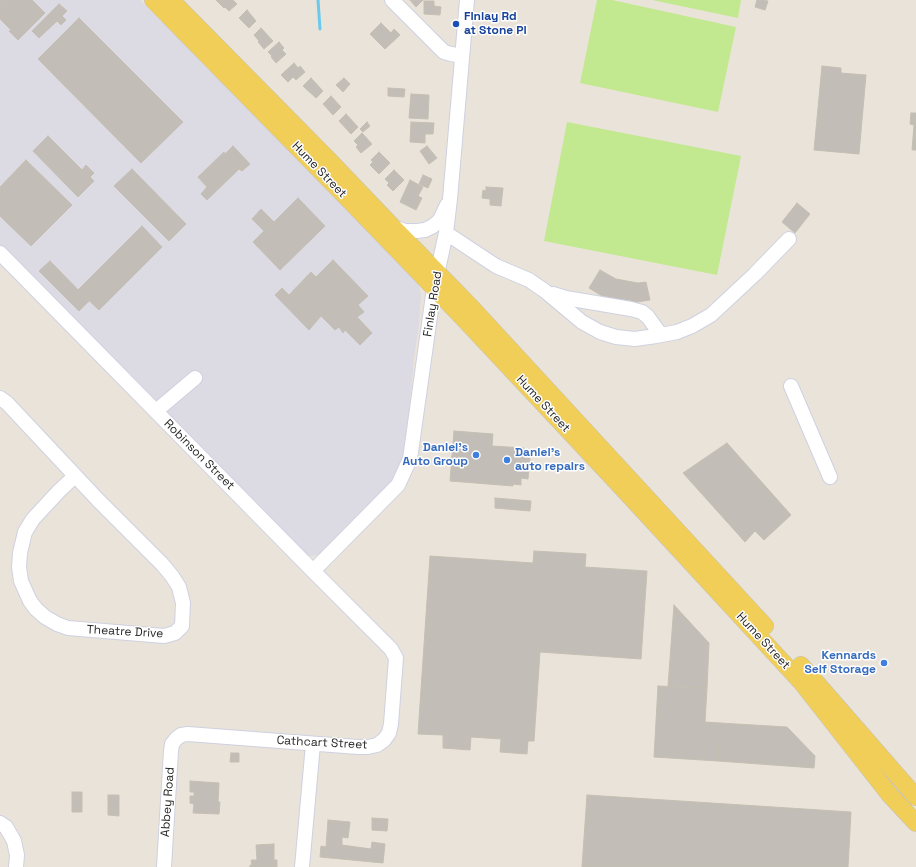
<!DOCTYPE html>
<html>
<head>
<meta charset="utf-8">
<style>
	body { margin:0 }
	canvas { display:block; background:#eae3d9 }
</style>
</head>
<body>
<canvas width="916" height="867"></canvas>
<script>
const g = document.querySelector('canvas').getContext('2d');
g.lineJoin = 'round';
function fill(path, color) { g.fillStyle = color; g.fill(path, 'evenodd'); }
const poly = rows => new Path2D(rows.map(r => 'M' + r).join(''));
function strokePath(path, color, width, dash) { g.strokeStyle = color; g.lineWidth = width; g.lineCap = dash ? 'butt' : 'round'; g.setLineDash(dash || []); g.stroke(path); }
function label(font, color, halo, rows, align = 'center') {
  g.font = font + ' "Space Grotesk",sans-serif'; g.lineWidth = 3; g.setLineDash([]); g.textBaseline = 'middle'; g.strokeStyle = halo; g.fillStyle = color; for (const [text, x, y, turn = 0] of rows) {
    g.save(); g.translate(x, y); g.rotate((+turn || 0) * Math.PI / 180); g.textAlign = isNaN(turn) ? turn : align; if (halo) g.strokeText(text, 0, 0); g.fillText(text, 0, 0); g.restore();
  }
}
fill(poly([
	[0,0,140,0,313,174,415,280,419,286,421,294,419,323,414,358,405,457,393,481,320,554,311,556,306,555,0,249]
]), '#dcdae2');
fill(poly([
	[597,0,612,0,736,27,718,112,580,83],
	[652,0,741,0,738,18],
	[567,122,741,156,717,275,544,241]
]), '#c2e990');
strokePath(poly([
	[318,0,320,29]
]), '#6ac9ee', 3);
const building = poly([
	[0,0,32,0,45,13,18,40,9,31,11,30,0,19,0,0],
	[216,0,233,0,237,4,229,11,225,7,224,8,216,0],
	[410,0,423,0,416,7,410,0],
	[757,0,768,1,765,10,755,7,757,0],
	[424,1,434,1,434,6,441,7,440,15,424,14,424,1],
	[59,4,67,11,62,16,66,20,61,25,57,21,39,38,32,31,59,4],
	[247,10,256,21,249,28,239,18,247,10],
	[79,18,183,122,141,163,38,59,79,18],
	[381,23,391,33,394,29,400,35,385,49,370,34,381,23],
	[261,28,273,41,264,49,258,42,259,41,254,35,261,28],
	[279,42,284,48,282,50,286,54,276,63,271,57,272,56,268,52,279,42],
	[294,63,298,68,300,66,305,72,296,80,293,77,288,82,281,75,294,63],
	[822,66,841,68,841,73,866,75,859,154,814,150,822,66],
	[311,78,323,91,316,98,303,86,311,78],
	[344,78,350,84,343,92,336,85,344,78],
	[388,88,405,89,404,97,388,96,388,88],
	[411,94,429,95,428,119,409,118,411,94],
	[331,96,341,107,333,115,323,104,331,96],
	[911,113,916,113,916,150,912,150,914,125,910,124,911,113],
	[346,114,358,127,351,134,339,121,346,114],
	[367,122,370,126,363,132,360,129,367,122],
	[411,122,434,123,433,134,425,134,425,143,410,142,411,122],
	[362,133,372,144,361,153,356,147,358,145,354,141,362,133],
	[48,136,82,170,86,165,94,173,90,177,94,181,78,197,33,151,48,136],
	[233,146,250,164,242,171,239,169,207,200,201,194,207,187,198,177,224,152,225,154,233,146],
	[427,146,437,158,429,164,420,151,427,146],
	[379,152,390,163,379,174,370,165,373,162,371,160,379,152],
	[26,160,72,205,31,246,0,216,0,187,26,160],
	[132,169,186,224,169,241,114,186,132,169],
	[394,170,404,180,393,191,387,185,389,183,385,179,394,170],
	[423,175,432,179,428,188,419,184,423,175],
	[410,180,423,187,418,196,422,198,416,210,400,202,410,180],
	[486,187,503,188,501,206,490,205,490,199,482,198,483,190,486,191,486,187],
	[298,198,325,226,280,270,253,242,264,231,252,219,261,209,274,222,298,198],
	[797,203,810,214,795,233,782,222,797,203],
	[142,226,162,247,99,310,78,290,142,226],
	[333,260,368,296,358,305,364,312,357,317,372,333,360,345,345,330,343,333,339,327,335,330,321,316,309,330,275,295,282,288,289,295,311,272,316,277,333,260],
	[50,261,89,301,79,311,39,271,50,261],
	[600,270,616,279,638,283,646,282,650,300,637,302,602,296,589,288,600,270],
	[454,431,493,434,492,446,524,448,523,458,530,458,528,479,521,478,521,485,513,484,513,486,450,481,454,431],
	[727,443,791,515,764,540,755,531,745,542,683,473,727,443],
	[495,498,531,501,530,511,495,508,495,498],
	[534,551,586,554,585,567,647,571,641,659,540,652,534,741,528,741,527,754,500,752,501,739,471,737,470,750,443,748,443,735,418,734,430,556,533,563,534,551],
	[674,605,709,643,707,688,668,686,674,605],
	[658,686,707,688,705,722,720,723,718,761,654,757,658,686],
	[720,723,787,727,815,756,814,768,718,761,720,723],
	[231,753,239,753,239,762,230,762,231,753],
	[190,781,219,783,218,802,220,802,219,814,193,813,194,804,190,803,190,796,194,796,194,792,190,792,190,781],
	[72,792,82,792,82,812,72,812,72,792],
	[108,795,119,795,119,816,108,815,108,795],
	[587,795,851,812,848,867,582,867,587,795],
	[372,818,388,819,387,831,372,830,372,818],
	[328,820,350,822,348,838,342,837,342,845,371,849,372,842,385,844,383,863,320,857,321,846,326,847,328,820],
	[274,844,274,860,277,860,277,867,250,867,250,865,252,865,251,860,257,860,256,845,274,844]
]);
fill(building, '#c2bdb6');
strokePath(building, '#c5bfb3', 1);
const minor = poly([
	[392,0,444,52,451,54,462,56],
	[393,227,405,231,417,231,425,230,433,226,440,220,447,205],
	[446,233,496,266,529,280,545,291,582,322,600,332,616,337,635,339,656,336,677,332,692,326,711,315,755,274,789,239],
	[0,253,313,571,391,649,396,658,391,724,389,733,384,740,377,745,368,747,358,747,188,734,181,735,176,739,172,744,171,751,164,867],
	[553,294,566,298,631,309,642,312,648,317,661,335],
	[791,386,830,477],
	[0,398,7,403,98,500,162,564,172,576,179,587,183,603,182,626,175,633,164,636,68,628,57,624,45,617,36,609,30,601,21,581,19,567,20,553,25,532,33,519,59,491,75,476],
	[156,411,195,378],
	[313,571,398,485,410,459,434,288,446,233,450,199,467,0],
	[0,823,6,827,14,841,17,855,16,867],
	[302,867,313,744]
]);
const major = poly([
	[153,0,349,200,464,319,625,491,802,683,889,794,916,823],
	[171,0,328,159,393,227,472,308,765,626],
	[801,665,916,797]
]);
strokePath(minor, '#ced1e1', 16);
strokePath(major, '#c3c3c3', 18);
strokePath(minor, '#fff', 14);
strokePath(major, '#f0ce58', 17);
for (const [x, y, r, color] of [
	[456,24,4,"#1a4fb4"],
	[476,455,4,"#3f7fe0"],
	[507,460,4,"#3f7fe0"],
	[884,663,4,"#3f7fe0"]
]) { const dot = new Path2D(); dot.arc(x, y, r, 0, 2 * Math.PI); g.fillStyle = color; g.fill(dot); strokePath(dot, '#fff', 1.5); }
label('bold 12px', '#164399', '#fff', [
	["Finlay Rd",464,17],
	["at Stone Pl",464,31]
], 'left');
label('12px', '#272727', '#fff', [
	["Hume Street",319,170,46],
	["Finlay Road",433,304,-81],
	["Hume Street",543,404,47],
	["Robinson Street",199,455,45],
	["Theatre Drive",125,632,3],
	["Hume Street",763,641,47],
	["Cathcart Street",322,743,3],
	["Abbey Road",168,802,-86]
]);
label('bold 12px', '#366cbe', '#fff', [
	["Daniel’s",468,448],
	["Auto Group",468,462],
	["Daniel’s",515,453,"left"],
	["auto repairs",515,467,"left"],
	["Kennards",876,656],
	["Self Storage",876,670]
], 'right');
</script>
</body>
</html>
